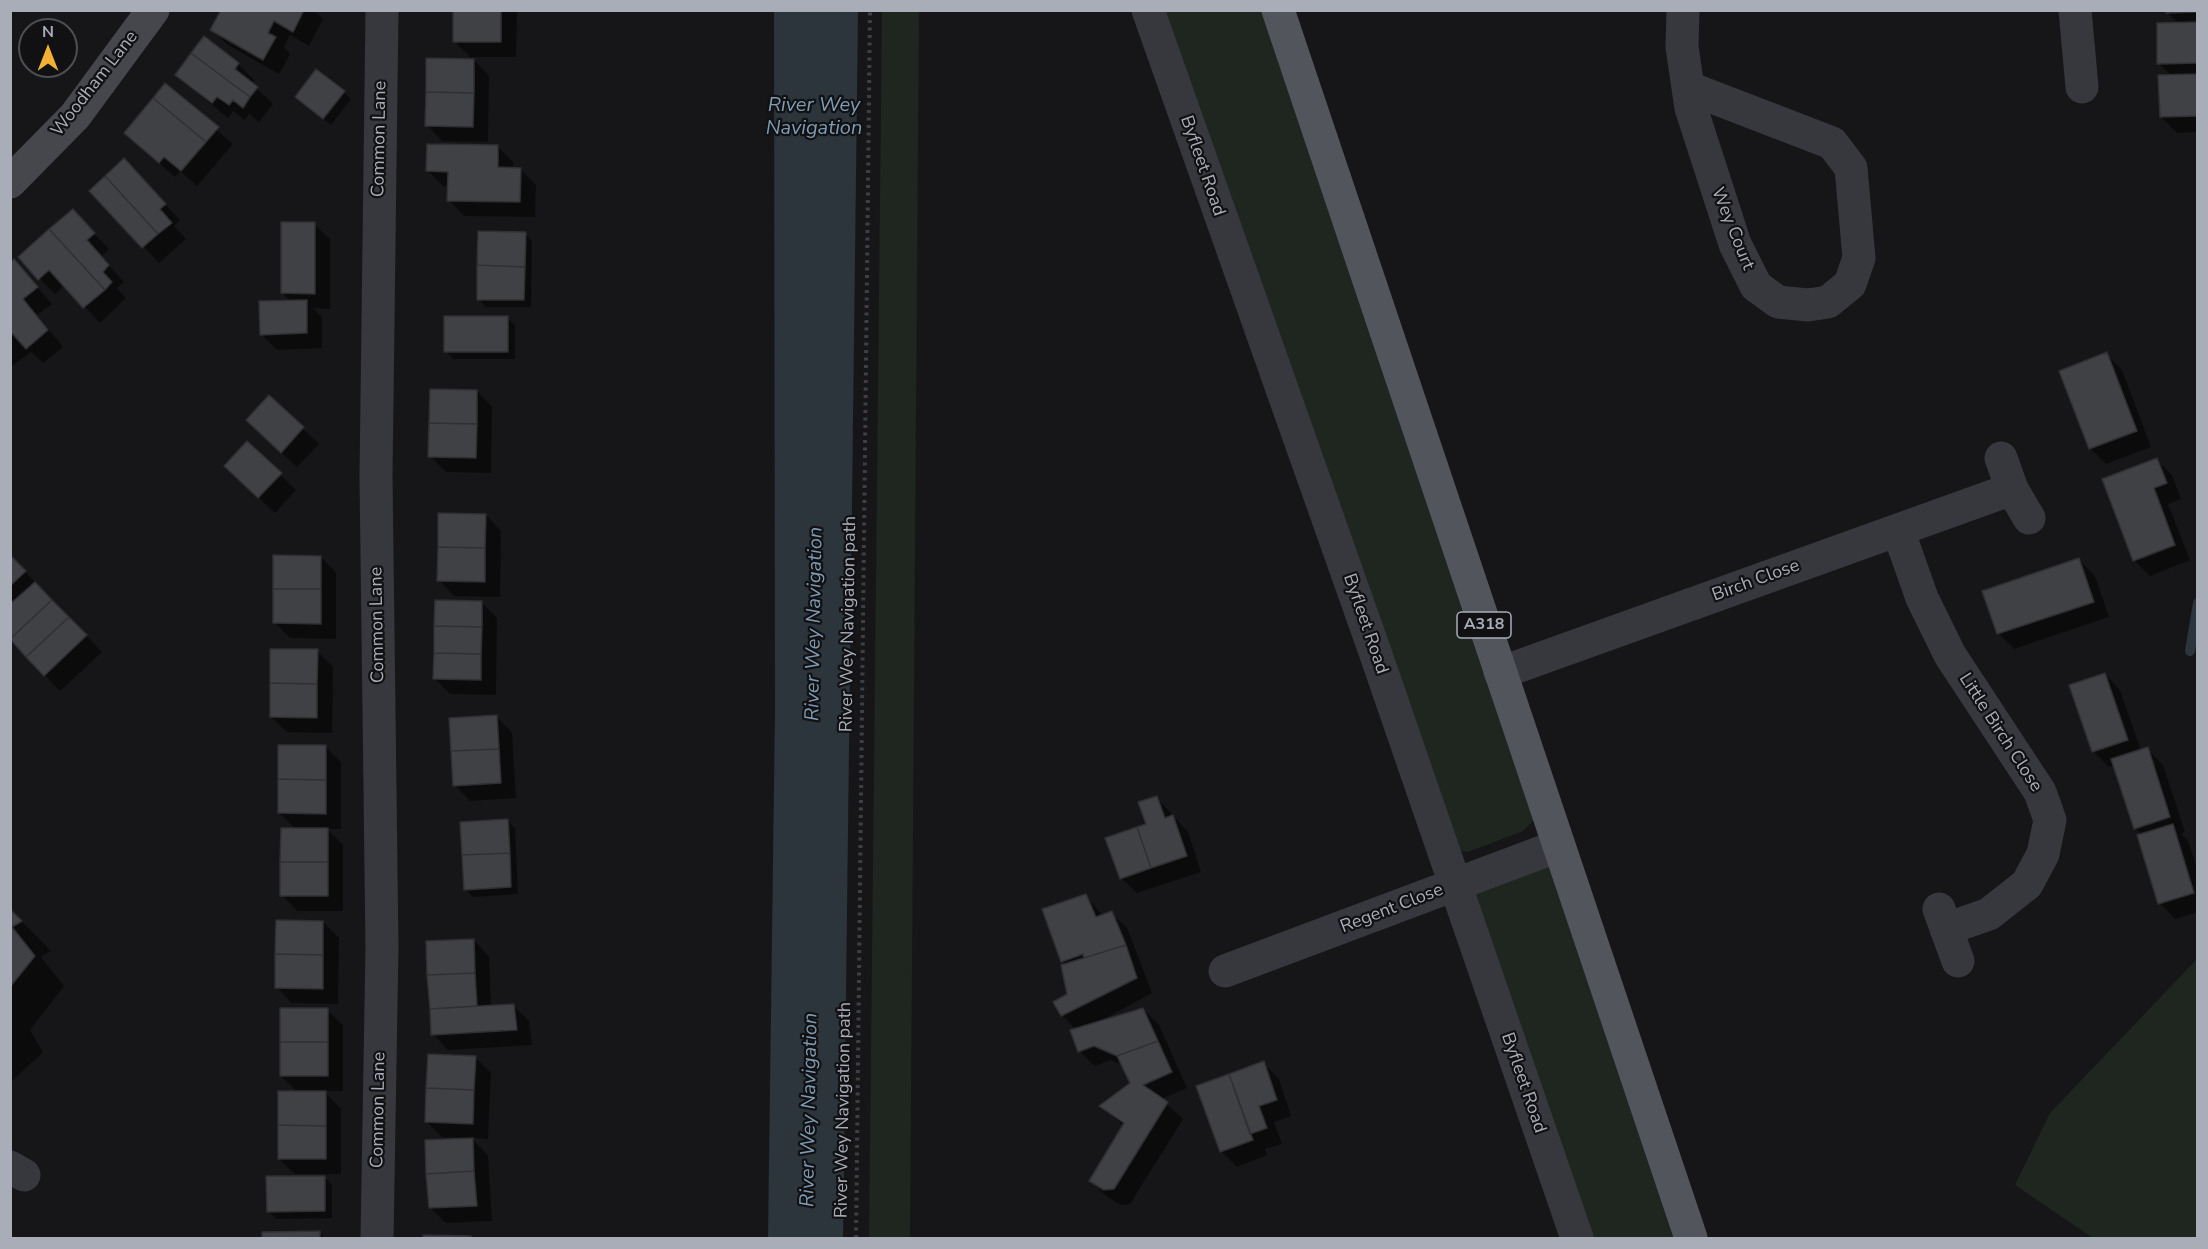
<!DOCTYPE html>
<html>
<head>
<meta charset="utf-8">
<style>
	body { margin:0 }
	#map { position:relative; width:2208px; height:1249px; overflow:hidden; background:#161618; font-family:"Nunito Sans",sans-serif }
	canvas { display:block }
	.frame { position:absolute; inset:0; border:12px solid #a8adb8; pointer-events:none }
	.north { position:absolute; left:18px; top:18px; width:60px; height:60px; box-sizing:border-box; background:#111113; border:2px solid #4d4f55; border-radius:50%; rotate:0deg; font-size:16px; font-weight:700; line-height:24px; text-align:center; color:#a8adb8 }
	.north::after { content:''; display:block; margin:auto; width:21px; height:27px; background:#f2b134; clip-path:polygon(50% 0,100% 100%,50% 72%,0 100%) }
</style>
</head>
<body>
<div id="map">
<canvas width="2208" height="1249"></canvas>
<div class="frame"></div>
<div class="north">N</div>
</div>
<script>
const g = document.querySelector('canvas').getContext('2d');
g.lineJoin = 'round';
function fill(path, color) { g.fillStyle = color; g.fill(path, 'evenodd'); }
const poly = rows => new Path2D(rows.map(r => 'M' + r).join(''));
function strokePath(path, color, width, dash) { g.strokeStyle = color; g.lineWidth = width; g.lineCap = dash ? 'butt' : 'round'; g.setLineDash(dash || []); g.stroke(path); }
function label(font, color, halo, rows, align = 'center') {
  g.font = font + ' "Nunito Sans",sans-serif'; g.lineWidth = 4.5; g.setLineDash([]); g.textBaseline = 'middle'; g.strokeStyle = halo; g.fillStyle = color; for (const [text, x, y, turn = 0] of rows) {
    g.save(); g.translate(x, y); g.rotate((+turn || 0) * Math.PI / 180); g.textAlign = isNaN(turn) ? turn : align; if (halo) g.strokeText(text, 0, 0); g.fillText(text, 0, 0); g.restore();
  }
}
fill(poly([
	[919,10,910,1238,869,1238,882,11],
	[1160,11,1278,11,1546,808,1523,831,1468,852,1456,850],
	[1563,859,1691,1238,1577,1238,1460,898],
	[2197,959,2197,1238,2093,1238,2015,1185,2050,1113]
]), '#1e261f');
fill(poly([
	[774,11,858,11,843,1238,768,1238,775,709]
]), '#2c353c');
fill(poly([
	[223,10,314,10,323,19,309,46,290,35,284,47,290,54,279,74,228,45,212,30],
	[455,10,517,10,516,57,470,57,454,41],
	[2198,10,2198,132,2177,133,2161,117,2172,76,2159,64,2179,24,2167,12],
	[204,38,238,64,254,80,251,83,273,104,259,122,249,114,245,120,233,111,228,118,177,75],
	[474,60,489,76,488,142,442,141,427,125],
	[166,85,233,144,197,186,180,171,175,177,126,133],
	[344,92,351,99,331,125,297,97],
	[497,146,513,162,513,169,520,169,536,185,535,217,464,216,449,200,449,186,443,186,428,171],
	[139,176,180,220,174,226,186,239,159,263,91,191],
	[314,224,330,239,330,309,313,308,322,317,322,348,277,350,261,334,291,302,282,292],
	[88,227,109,249,101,257,124,282,117,288,126,298,100,323,65,285,55,294,39,278],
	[525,234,532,241,531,307,486,307,478,299],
	[14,261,52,304,37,315,63,347,43,363,31,352,11,367,10,264],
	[507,318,515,325,515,359,453,359,446,351],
	[2106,354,2122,370,2151,447,2106,464,2091,449,2061,371],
	[477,391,492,407,491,473,446,472,430,456],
	[269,397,319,444,297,467,263,436],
	[247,443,296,490,275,513,241,481],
	[2157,460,2172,475,2181,499,2168,504,2190,560,2150,576,2134,560],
	[486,515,501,531,500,597,454,596,439,580],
	[10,556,102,652,60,691,10,638],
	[321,557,336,573,336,639,290,638,274,622],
	[2079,560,2095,576,2109,617,2014,649,1998,633],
	[482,603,497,618,496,695,450,694,435,679],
	[317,651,333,667,332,733,287,732,271,717],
	[2105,674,2120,690,2141,751,2147,749,2163,765,2185,832,2181,834,2188,841,2198,871,2198,912,2175,919,2160,903,2142,835,2135,828,2115,765,2109,767,2093,751],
	[497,717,512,733,516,798,470,801,455,785],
	[326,747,341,762,341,829,327,829,343,845,343,911,297,911,282,895,296,829,279,813],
	[1157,798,1188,832,1201,872,1137,893,1121,878,1148,825],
	[507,821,515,828,518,894,473,897,465,889],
	[1086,896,1103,916,1111,913,1127,928,1152,993,1095,1024,1143,1009,1159,1025,1187,1088,1161,1099,1183,1119,1130,1204,1121,1205,1107,1197,1091,1181,1124,1126,1102,1106,1132,1083,1124,1066,1111,1060,1095,1066,1079,1051,1076,1030,1062,1015,1069,994,1067,965,1062,961],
	[10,909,51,951,41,957,64,986,30,1030,43,1052,10,1083],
	[323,922,339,938,338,1004,292,1003,277,987],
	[473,940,489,956,491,1007,514,1006,529,1021,532,1045,448,1050,433,1034,427,942],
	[327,1010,343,1025,343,1091,324,1091,341,1109,341,1174,295,1174,279,1159,298,1093,281,1076],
	[475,1057,491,1073,488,1139,471,1138,488,1155,492,1221,446,1223,430,1208,459,1138,442,1137,426,1121],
	[1263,1063,1279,1079,1291,1116,1274,1122,1282,1144,1265,1149,1267,1155,1237,1167,1221,1151],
	[324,1177,332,1185,332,1218,276,1219,268,1211],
	[263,1233,320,1233,325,1238,263,1238],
	[425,1237,471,1238,425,1238]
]), '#0007');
strokePath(poly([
	[2190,651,2198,603]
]), '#2c353c', 10);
const building = poly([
	[221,10,304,10,293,32,274,21,268,33,276,37,263,60,210,30,221,10],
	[453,10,501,10,501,42,453,42,453,10],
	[2166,10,2198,10,2198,12,2166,13,2166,10],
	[2198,22,2198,63,2157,64,2157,23,2198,22],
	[204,36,239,63,235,69,258,87,250,97,191,53,204,36],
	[191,53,250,97,243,108,233,100,229,105,217,97,212,103,175,75,191,53],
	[426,58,474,59,474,93,426,92,426,58],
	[316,69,345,91,323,119,295,97,316,69],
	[2198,74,2198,116,2160,117,2158,75,2198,74],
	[165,83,219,127,206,142,153,98,165,83],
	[426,92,474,93,473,127,425,126,426,92],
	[153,98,206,142,181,171,164,157,159,163,124,133,153,98],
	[427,144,498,145,498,167,521,168,520,202,447,201,448,172,426,171,427,144],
	[124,158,166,204,160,209,172,223,158,234,105,176,124,158],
	[105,176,158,234,142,248,89,191,105,176],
	[73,209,95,233,87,240,109,265,103,272,112,282,105,290,49,229,73,209],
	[281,222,315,222,315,294,281,293,281,222],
	[49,229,105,290,83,308,49,270,38,280,18,257,49,229],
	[478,231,526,232,525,267,477,265,478,231],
	[14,259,38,287,23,299,48,330,26,349,10,331,10,262,14,259],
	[477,265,525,267,524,300,477,300,477,265],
	[307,300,307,333,260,335,259,301,307,300],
	[444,316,508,316,508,352,444,352,444,316],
	[2107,352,2137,431,2089,449,2059,371,2107,352],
	[430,389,477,390,477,424,429,423,430,389],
	[269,395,304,427,281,453,246,420,269,395],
	[429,423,477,424,476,458,428,457,429,423],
	[247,441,282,473,258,498,224,466,247,441],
	[2157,458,2167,483,2154,488,2175,545,2133,561,2102,479,2157,458],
	[438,513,486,514,485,548,438,547,438,513],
	[438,547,485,548,485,582,437,581,438,547],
	[10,555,26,571,10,586,10,555],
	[273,555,321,556,321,589,273,589,273,555],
	[2079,558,2094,602,1997,634,1982,591,2079,558],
	[35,582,52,600,10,639,10,604,35,582],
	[273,589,321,589,321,624,273,623,273,589],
	[52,600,69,617,26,657,10,639,52,600],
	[435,600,482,601,482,627,434,626,435,600],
	[69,617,87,635,44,676,26,657,69,617],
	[434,626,482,627,481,654,434,653,434,626],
	[270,649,318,649,317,684,270,683,270,649],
	[434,653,481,654,481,680,433,679,434,653],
	[2105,673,2128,740,2092,752,2069,685,2105,673],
	[270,683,317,684,317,718,270,717,270,683],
	[497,715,499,749,451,751,449,718,497,715],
	[278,745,326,745,326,780,278,779,278,745],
	[2148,747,2170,817,2134,829,2111,759,2148,747],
	[499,749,501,783,453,786,451,751,499,749],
	[278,779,326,780,326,814,278,813,278,779],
	[1157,796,1165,818,1173,815,1187,856,1151,868,1137,827,1146,824,1138,802,1157,796],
	[508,819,510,853,462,855,460,822,508,819],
	[2173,824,2194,893,2158,904,2137,835,2173,824],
	[1137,827,1151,868,1120,879,1105,838,1137,827],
	[281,828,328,828,328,862,280,862,281,828],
	[510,853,511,887,464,890,462,855,510,853],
	[280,862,328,862,328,896,280,896,280,862],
	[1086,894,1096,917,1112,911,1126,945,1084,958,1083,954,1061,962,1042,909,1086,894],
	[10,909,22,921,12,927,35,956,10,987,10,909],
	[276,920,323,921,323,955,275,954,276,920],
	[474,939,475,973,427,975,426,941,474,939],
	[1126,945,1137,978,1061,1016,1053,1002,1067,994,1061,965,1126,945],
	[275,954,323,955,323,989,275,988,275,954],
	[475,973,477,1006,430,1009,427,975,475,973],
	[514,1004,517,1030,431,1035,430,1009,514,1004],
	[280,1008,328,1008,328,1042,280,1042,280,1008],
	[1143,1008,1158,1041,1117,1056,1094,1046,1078,1052,1070,1030,1143,1008],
	[1158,1041,1172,1072,1143,1085,1168,1102,1114,1189,1104,1190,1089,1181,1124,1123,1099,1106,1130,1083,1117,1056,1158,1041],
	[280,1042,328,1042,328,1076,280,1076,280,1042],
	[428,1054,476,1056,474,1090,426,1088,428,1054],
	[1264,1061,1277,1100,1259,1106,1267,1128,1250,1134,1229,1074,1264,1061],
	[1229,1074,1253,1140,1220,1152,1196,1086,1229,1074],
	[426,1088,474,1090,473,1124,425,1122,426,1088],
	[278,1091,326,1091,326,1126,278,1125,278,1091],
	[278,1125,326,1126,326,1159,278,1159,278,1125],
	[473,1138,474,1171,426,1174,425,1140,473,1138],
	[474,1171,477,1206,429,1208,426,1174,474,1171],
	[266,1176,325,1176,325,1211,267,1212,266,1176],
	[320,1231,320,1238,262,1238,262,1232,320,1231],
	[423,1235,471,1236,471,1238,423,1238,423,1235]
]);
fill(building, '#404145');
strokePath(building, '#303034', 1.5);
strokePath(poly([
	[856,1238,870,10]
]), '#3d3f44', 4, [3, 4.5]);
strokePath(poly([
	[1148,10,1374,649,1577,1238],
	[1683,10,1682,47,1691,108,1735,244,1756,286,1778,302,1808,305,1828,302,1850,284,1859,258,1851,168,1832,143,1689,88],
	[2075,10,2082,87],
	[2001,458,2012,489,2029,518],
	[1898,530,1922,598,1950,655,2040,792,2050,820,2043,854,2027,884,1989,914,1946,929],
	[1500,673,2012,489],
	[1939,909,1958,961],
	[1225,971,1558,846],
	[10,1167,24,1175],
	[377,1238,382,947,376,476,382,10]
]), '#37383d', 33);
strokePath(poly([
	[10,182,75,116,153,10]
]), '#45474d', 33);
strokePath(poly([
	[1278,10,1691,1238]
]), '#53555c', 33);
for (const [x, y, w] of [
	[1484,625,54]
]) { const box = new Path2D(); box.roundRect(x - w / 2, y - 13, w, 26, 4.5); g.fillStyle = '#111113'; g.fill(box); strokePath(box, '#a8adb8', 1.5); }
label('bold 16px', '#a8adb8', null, [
	["A318",1484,625]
]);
label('18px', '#a8adb8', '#111113', [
	["Woodham Lane",95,84,-52],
	["Common Lane",380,139,-89],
	["Byfleet Road",1202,166,71],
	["Wey Court",1732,229,68],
	["Birch Close",1756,581,-20],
	["River Wey Navigation path",849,624,-89],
	["Byfleet Road",1365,624,71],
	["Common Lane",378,625,-91],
	["Little Birch Close",2000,733,57],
	["Regent Close",1392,909,-21],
	["Byfleet Road",1523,1083,71],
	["Common Lane",379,1110,-89],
	["River Wey Navigation path",844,1110,-89]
]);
label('italic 20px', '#7f9bb3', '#111113', [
	["River Wey",814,106],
	["Navigation",814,129],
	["River Wey Navigation",815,624,-89],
	["River Wey Navigation",810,1110,-89]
]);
</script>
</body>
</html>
